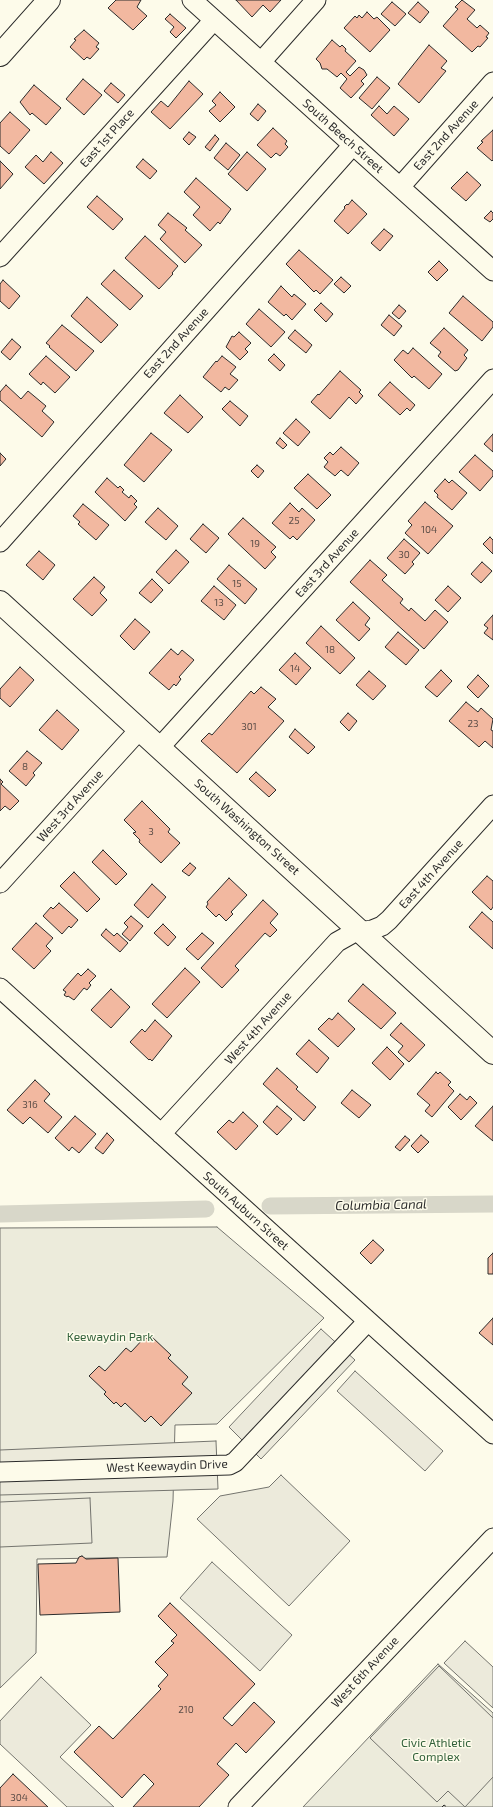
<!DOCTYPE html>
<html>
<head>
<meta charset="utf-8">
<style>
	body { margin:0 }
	canvas { display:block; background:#fdfbea }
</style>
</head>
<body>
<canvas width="493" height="1807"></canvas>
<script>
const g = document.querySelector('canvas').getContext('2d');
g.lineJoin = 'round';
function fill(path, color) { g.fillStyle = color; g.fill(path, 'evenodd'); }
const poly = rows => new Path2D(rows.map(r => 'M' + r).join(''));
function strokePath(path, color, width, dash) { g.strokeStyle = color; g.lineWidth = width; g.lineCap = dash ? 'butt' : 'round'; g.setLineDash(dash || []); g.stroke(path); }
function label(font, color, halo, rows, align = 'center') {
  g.font = font + ' "Exo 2",sans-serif'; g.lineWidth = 3; g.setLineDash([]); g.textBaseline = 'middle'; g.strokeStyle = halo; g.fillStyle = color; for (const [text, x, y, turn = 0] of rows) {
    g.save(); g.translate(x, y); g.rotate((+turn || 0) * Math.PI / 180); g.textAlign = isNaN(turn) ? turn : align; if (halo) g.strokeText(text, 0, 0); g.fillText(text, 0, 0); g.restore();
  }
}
const green = poly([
	[217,1227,324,1318,217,1424,175,1425,173,1501,167,1557,37,1559,36,1653,0,1688,0,1228,217,1227],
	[438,1664,493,1713,493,1807,303,1807,438,1664]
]);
fill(green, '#ecebdb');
strokePath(green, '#74746e', 1);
const parking = poly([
	[321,1329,355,1360,261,1459,229,1427,321,1329],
	[355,1371,443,1451,425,1471,337,1391,355,1371],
	[216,1441,218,1489,0,1495,0,1450,216,1441],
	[281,1475,350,1541,289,1606,197,1519,220,1496,269,1487,281,1475],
	[90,1498,92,1543,0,1547,0,1502,90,1498],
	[212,1562,292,1635,260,1671,180,1598,212,1562],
	[465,1641,493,1667,493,1708,444,1663,465,1641],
	[439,1666,493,1718,493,1777,465,1807,448,1791,437,1802,370,1738,439,1666],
	[41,1677,91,1725,60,1757,114,1807,67,1807,0,1744,0,1721,41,1677]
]);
fill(parking, '#eceadb');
strokePath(parking, '#74746e', 1);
strokePath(poly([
	[270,1206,493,1204],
	[0,1214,206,1209]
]), '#d8d7c9', 17);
const building = poly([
	[116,0,141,0,137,7,147,16,133,30,108,8,116,0],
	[236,0,281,0,270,12,263,5,252,17,236,0],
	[462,0,475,10,467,19,477,28,480,25,489,33,486,37,488,38,480,47,478,46,472,52,443,26,458,9,455,7,462,0],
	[392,2,406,14,395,26,381,14,392,2],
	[418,2,429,12,420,23,408,13,418,2],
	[367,12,374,19,377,17,390,30,370,52,344,28,355,16,357,18,359,15,362,18,367,12],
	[170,14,186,28,176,38,170,32,174,27,165,19,170,14],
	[84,30,99,43,96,47,99,49,90,59,87,57,84,60,70,47,76,40,74,39,84,30],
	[332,40,340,47,342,45,346,49,345,51,356,61,346,72,350,76,359,67,364,70,367,75,361,81,364,84,351,98,340,88,347,79,341,73,337,77,327,69,322,69,320,63,316,59,332,40],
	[429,45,447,61,441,68,446,71,419,103,398,84,429,45],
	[377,77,390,88,372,109,359,98,377,77],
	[83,79,102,95,84,115,66,99,83,79],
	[189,81,203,94,170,129,151,112,161,101,168,107,189,81],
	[111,83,125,95,118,103,104,91,111,83],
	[34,85,61,108,46,125,32,113,30,115,20,102,34,85],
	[220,92,235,107,220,122,209,111,216,105,212,101,220,92],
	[258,104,266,111,258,121,250,114,258,104],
	[379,106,387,114,394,106,409,119,394,136,371,115,379,106],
	[10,112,30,130,9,154,0,146,0,123,10,112],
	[273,128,287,141,285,144,288,147,280,156,276,153,271,158,257,145,273,128],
	[493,130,493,160,492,161,477,148,483,142,481,141,493,130],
	[189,132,196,137,189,145,183,139,189,132],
	[215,135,219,139,210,151,205,147,215,135],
	[226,143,240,155,228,170,214,158,226,143],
	[51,152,63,163,44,184,25,167,36,155,43,162,51,152],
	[247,152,266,169,247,191,228,174,247,152],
	[143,159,157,171,150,179,136,167,143,159],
	[0,161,13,174,0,189,0,161],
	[467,172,481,185,466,201,451,188,467,172],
	[196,178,231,209,220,224,218,222,210,231,193,215,200,207,184,192,196,178],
	[97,196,123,219,113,230,87,207,97,196],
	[352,200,367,214,348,234,334,221,345,208,344,207,347,204,348,205,352,200],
	[491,211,493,213,493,219,490,222,484,218,491,211],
	[168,213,187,228,185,230,202,245,185,263,160,239,166,232,158,225,168,213],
	[384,229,393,236,380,251,371,243,384,229],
	[145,236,178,266,172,273,173,274,159,289,125,258,145,236],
	[299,250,333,280,320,294,316,290,314,292,286,264,299,250],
	[439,261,448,270,437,281,428,272,439,261],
	[114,270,143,296,130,310,101,284,114,270],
	[341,277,351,286,344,293,334,284,341,277],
	[3,280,20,296,9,309,0,301,0,284,3,280],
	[281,286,292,297,294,294,306,304,292,320,286,314,284,316,268,302,281,286],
	[463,296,493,322,493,327,482,341,449,313,463,296],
	[87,297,118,325,101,343,71,316,87,297],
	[321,303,333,314,326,322,314,310,321,303],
	[399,305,406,311,399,319,392,313,399,305],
	[259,309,285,332,271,347,246,324,259,309],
	[389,315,402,326,394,336,381,325,389,315],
	[62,325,94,351,76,371,49,347,50,346,46,343,62,325],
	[444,328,468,350,464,355,467,358,458,370,455,371,438,356,441,352,430,343,444,328],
	[295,330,312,345,306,353,288,338,295,330],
	[239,332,251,343,245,349,248,352,240,360,226,347,232,336,234,337,239,332],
	[12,339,21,347,10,360,1,352,12,339],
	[413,348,442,374,429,389,414,376,412,378,394,360,403,350,408,354,413,348],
	[274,354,285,365,280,371,268,360,274,354],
	[46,356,70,377,55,393,43,382,41,385,29,374,46,356],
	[222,356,236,367,230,374,238,380,229,390,225,387,221,392,203,377,216,361,217,362,222,356],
	[340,371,361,390,359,392,363,396,356,404,349,397,330,419,311,402,318,394,319,395,340,371],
	[390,382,415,405,410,411,407,408,400,415,378,395,390,382],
	[6,385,21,399,28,391,46,406,42,411,54,422,42,437,0,400,0,392,6,385],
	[180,395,203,417,188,433,164,413,180,395],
	[230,401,248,416,240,426,222,409,230,401],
	[296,419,310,432,298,446,283,433,296,419],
	[151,433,172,450,144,482,124,465,151,433],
	[493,434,493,452,484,444,493,434],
	[280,438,287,445,283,449,276,443,280,438],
	[341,447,359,463,348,476,341,470,335,476,324,467,328,462,324,458,330,452,333,455,341,447],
	[0,453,6,459,0,466,0,453],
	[475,455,493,471,493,476,480,491,459,472,475,455],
	[257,465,264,471,258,478,251,471,257,465],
	[308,474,331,495,317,509,294,488,308,474],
	[107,478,118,488,120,486,124,490,122,492,129,498,131,495,137,501,134,504,137,507,125,521,95,492,107,478],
	[445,479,449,483,452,480,467,493,452,510,437,497,438,495,434,491,445,479],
	[425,502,453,526,428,554,405,533,412,525,408,521,425,502],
	[290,503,299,512,302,508,315,520,297,540,293,536,290,539,272,523,290,503],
	[83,504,109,525,96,540,78,524,80,522,73,516,83,504],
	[158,508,178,526,166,540,145,522,158,508],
	[243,518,276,547,271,552,276,557,265,569,228,534,243,518],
	[203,524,219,538,206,553,190,539,203,524],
	[490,537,493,540,493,554,483,544,490,537],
	[404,539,420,553,412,562,414,564,405,574,387,558,404,539],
	[176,550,189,562,169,584,156,572,176,550],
	[39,551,55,565,43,580,26,565,39,551],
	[370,560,387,575,382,580,403,599,400,603,409,611,411,608,425,621,435,610,448,622,424,649,350,582,370,560],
	[482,562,492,571,481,583,471,574,482,562],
	[229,565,257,589,245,604,217,579,229,565],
	[94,577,105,587,100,593,107,600,92,616,73,599,94,577],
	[152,579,163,590,151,603,139,593,152,579],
	[214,586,236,605,224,620,201,601,214,586],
	[448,586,461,598,448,612,435,600,448,586],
	[353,602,370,618,365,625,370,629,359,641,336,620,353,602],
	[493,615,493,640,484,633,488,628,484,625,493,615],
	[135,619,150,632,134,650,120,636,135,619],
	[321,626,355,658,340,674,306,643,321,626],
	[398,632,419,650,406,665,385,647,398,632],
	[171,649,178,655,182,650,194,660,179,677,181,679,176,686,174,684,169,690,149,673,171,649],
	[295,653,311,668,296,685,279,670,295,653],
	[20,667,34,680,10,707,0,698,0,689,20,667],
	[441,670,452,681,437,697,425,687,441,670],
	[369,671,386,686,373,700,356,685,369,671],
	[478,675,489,686,478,698,467,687,478,675],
	[261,687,276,699,268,707,284,721,237,773,201,741,209,733,212,735,251,691,254,694,261,687],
	[466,702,478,712,481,708,493,719,491,730,493,731,493,748,485,741,479,747,449,721,466,702],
	[57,710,79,730,62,750,39,730,57,710],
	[348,713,357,721,349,731,340,722,348,713],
	[295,729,315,747,308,754,289,737,295,729],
	[27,751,42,763,33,773,35,775,26,786,9,771,27,751],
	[256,772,276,790,269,797,249,779,256,772],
	[0,779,3,782,1,784,19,801,10,810,5,806,0,811,0,779],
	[142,801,170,829,168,832,180,843,161,863,139,842,140,840,133,833,136,832,124,820,142,801],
	[103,850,127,874,116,885,92,862,103,850],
	[190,863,196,868,189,876,182,871,190,863],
	[74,872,100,899,87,912,60,886,74,872],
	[487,876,493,881,493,907,491,910,472,892,487,876],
	[229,878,247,895,231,912,233,914,226,921,219,914,216,917,206,907,208,904,207,902,229,878],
	[152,884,166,897,148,918,134,905,152,884],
	[263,900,278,914,270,923,277,930,270,937,265,933,235,966,239,970,222,988,201,968,263,900],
	[59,903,78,920,71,928,69,926,62,934,43,916,51,907,53,909,59,903],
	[482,912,493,922,493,949,469,927,482,912],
	[131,916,143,926,130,941,122,934,128,927,124,923,131,916],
	[36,923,53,938,46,946,51,951,34,969,12,949,36,923],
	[163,924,176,937,168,946,154,933,163,924],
	[106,929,114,936,117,933,128,943,120,952,101,935,106,929],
	[202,933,214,943,198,960,186,949,202,933],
	[185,968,200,982,167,1018,152,1004,185,968],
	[88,969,96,976,89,983,91,985,87,990,84,988,74,1000,68,996,67,997,64,995,66,992,63,990,78,973,81,976,88,969],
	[363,984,396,1013,381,1029,348,1001,363,984],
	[111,989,130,1007,111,1028,91,1010,111,989],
	[338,1013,355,1029,338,1047,318,1029,329,1018,332,1020,338,1013],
	[155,1020,172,1036,152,1061,150,1059,149,1060,130,1042,142,1029,145,1032,155,1020],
	[401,1023,425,1045,409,1062,398,1052,403,1046,390,1035,401,1023],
	[309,1040,329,1058,317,1073,296,1054,309,1040],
	[387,1047,404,1064,390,1080,372,1063,387,1047],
	[277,1068,298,1087,296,1089,316,1107,304,1121,263,1084,277,1068],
	[436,1072,438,1074,440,1072,451,1082,448,1085,454,1091,432,1117,425,1111,430,1105,417,1094,436,1072],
	[35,1080,50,1094,44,1101,62,1117,48,1133,30,1117,23,1124,7,1110,35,1080],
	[352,1090,371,1105,359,1118,341,1103,352,1090],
	[460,1094,467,1100,470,1096,477,1103,461,1120,448,1107,460,1094],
	[277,1106,292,1119,277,1135,263,1122,277,1106],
	[493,1106,493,1141,475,1126,493,1106],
	[243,1112,258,1126,236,1150,217,1132,229,1120,233,1123,243,1112],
	[75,1116,96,1134,79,1153,72,1147,69,1151,55,1138,75,1116],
	[107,1133,114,1140,103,1154,95,1148,107,1133],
	[421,1135,429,1142,418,1153,411,1146,421,1135],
	[405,1136,410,1140,400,1151,395,1147,405,1136],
	[373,1240,384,1250,371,1264,360,1253,373,1240],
	[493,1253,493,1274,488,1274,488,1258,493,1253],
	[493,1318,493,1345,479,1333,493,1318],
	[145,1337,148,1340,152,1337,171,1355,168,1358,188,1377,182,1384,192,1393,161,1426,151,1416,145,1422,125,1403,121,1407,116,1402,114,1404,104,1394,106,1392,89,1376,99,1366,105,1371,126,1348,131,1352,145,1337],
	[82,1556,86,1559,118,1558,120,1612,40,1615,38,1564,76,1563,79,1557,82,1556],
	[170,1603,255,1684,223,1718,232,1726,254,1702,275,1722,246,1753,236,1743,217,1764,229,1775,199,1807,133,1807,154,1784,144,1774,122,1798,74,1752,99,1726,113,1739,161,1689,158,1686,168,1675,155,1662,174,1643,171,1641,177,1635,158,1616,170,1603],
	[13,1774,48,1807,0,1807,0,1788,13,1774]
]);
fill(building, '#f2b8a0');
strokePath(building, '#2b2b2b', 1);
const minor = poly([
	[192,0,493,271],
	[261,62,316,0],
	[400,187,493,82],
	[0,257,214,20],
	[0,542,353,145],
	[160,747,493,379],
	[0,883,140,729],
	[0,988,493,1434],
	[161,1134,337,942,353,933,372,930,382,926,389,920,493,805],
	[0,1472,229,1465,235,1462,368,1321],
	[238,1807,493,1538]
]);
const major = poly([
	[0,55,49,0],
	[0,602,493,1053]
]);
strokePath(minor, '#2b2b2b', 21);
strokePath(major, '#2b2b2b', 24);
strokePath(minor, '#fdfbea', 19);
strokePath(major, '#fdfbea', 22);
strokePath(poly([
	[442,1807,444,1805,447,1807]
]), '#2b2b2b', 1, [5, 2]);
label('10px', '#5d4e48', null, [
	["25",294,521],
	["104",429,530],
	["19",255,544],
	["30",404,555],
	["15",237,584],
	["13",219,603],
	["18",330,650],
	["14",295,669],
	["23",473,724],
	["301",249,727],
	["8",25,767],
	["3",151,832],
	["316",30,1105],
	["210",186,1710],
	["304",19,1798]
]);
label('12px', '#2b2b2b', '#fdfbea', [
	["East 2nd Avenue",446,135,-48],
	["South Beech Street",343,136,42],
	["East 1st Place",107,138,-48],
	["East 2nd Avenue",176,343,-48],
	["East 3rd Avenue",327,563,-48],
	["West 3rd Avenue",70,806,-48],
	["South Washington Street",247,827,42],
	["East 4th Avenue",431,874,-48],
	["West 4th Avenue",258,1028,-48],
	["South Auburn Street",246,1211,42],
	["West Keewaydin Drive",167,1466,-2],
	["West 6th Avenue",365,1672,-47]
]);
label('12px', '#34623c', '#fdfbea', [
	["Keewaydin Park",110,1337],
	["Civic Athletic",436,1743],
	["Complex",436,1757]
]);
label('italic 13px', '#2b2b2b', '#fdfbea', [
	["Columbia Canal",381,1205,-1]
]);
</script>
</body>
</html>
